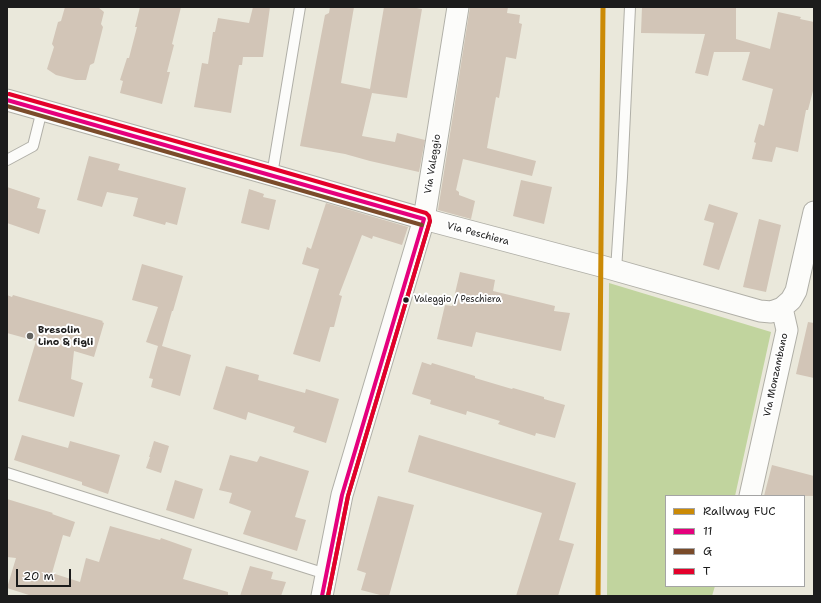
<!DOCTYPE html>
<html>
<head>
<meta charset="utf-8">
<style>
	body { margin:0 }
	#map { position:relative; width:821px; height:603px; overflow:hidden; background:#eae8db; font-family:"Shantell Sans",sans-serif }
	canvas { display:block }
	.frame { position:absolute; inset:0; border:8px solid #1c1c1c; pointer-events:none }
	.legend { position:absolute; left:665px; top:495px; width:140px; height:92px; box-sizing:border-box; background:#fff; border:1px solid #a4a4a4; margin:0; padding:5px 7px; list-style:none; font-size:12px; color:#1c1c1c }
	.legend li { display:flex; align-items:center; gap:8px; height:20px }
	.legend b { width:20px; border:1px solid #a4a4a4 }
	.scale { position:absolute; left:16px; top:569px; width:55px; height:18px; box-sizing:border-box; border:2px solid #1c1c1c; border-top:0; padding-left:5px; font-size:12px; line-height:14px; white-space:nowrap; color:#1c1c1c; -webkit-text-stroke:3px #fff; paint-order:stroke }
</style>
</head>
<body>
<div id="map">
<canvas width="821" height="603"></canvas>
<div class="frame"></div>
<ul class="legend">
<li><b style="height:5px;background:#cb8a06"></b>Railway FUC</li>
<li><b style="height:5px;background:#e5007d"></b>11</li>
<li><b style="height:5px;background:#7a4b2a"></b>G</li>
<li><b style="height:5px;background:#e4002b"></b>T</li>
</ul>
<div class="scale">20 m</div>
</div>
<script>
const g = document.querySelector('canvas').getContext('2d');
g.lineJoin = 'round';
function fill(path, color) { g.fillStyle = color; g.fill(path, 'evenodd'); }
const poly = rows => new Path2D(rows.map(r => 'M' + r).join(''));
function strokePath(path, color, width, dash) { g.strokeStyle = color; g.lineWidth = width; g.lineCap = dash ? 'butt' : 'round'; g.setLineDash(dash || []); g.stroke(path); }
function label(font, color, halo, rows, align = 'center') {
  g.font = font + ' "Shantell Sans",sans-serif'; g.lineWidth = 4; g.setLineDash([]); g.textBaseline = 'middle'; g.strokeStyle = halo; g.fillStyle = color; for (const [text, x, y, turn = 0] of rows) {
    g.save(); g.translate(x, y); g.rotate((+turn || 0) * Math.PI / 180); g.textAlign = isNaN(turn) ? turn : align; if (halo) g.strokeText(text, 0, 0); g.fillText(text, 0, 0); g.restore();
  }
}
fill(poly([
	[609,283,771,332,735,496,666,496,666,586,715,586,712,596,607,596]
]), '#c1d49e');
fill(poly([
	[65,7,98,7,104,12,101,24,103,27,94,63,90,65,86,80,76,80,56,75,47,69,54,47,52,44,58,22,61,21],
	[140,7,181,7,172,44,174,45,167,72,170,72,162,104,120,93,123,81,120,80,127,58,129,58,137,27,135,27],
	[253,7,270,7,263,57,243,57,242,65,239,65,231,113,194,107,202,63,208,64,213,32,215,32,218,18,249,23],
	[330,7,354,7,341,83,370,89,384,7,411,7,422,9,407,98,372,93,362,136,395,142,397,133,425,140,419,172,370,161,345,154,300,146,325,15,329,13],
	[470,7,508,7,507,13,520,15,519,23,522,24,516,59,506,57,499,98,496,97,487,148,536,161,532,176,463,159,456,190,459,192,459,195,475,201,471,219,438,210],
	[642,7,736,7,736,39,770,49,778,12,801,17,800,19,814,22,814,87,808,110,806,110,798,152,776,147,772,162,752,159,756,143,754,142,759,124,764,126,773,89,742,80,750,52,714,52,708,76,695,73,705,34,641,33],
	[89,156,120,164,118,170,186,188,177,225,166,222,165,225,133,216,138,198,107,192,102,207,77,200],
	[521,180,552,187,544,224,513,216],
	[7,187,40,198,37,208,46,210,39,234,7,223],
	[249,189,264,194,263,197,276,200,269,230,241,223],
	[326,203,408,227,402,245,373,236,372,239,362,235,339,295,342,296,334,327,330,327,320,362,293,354,319,269,302,264,307,247,311,249],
	[709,204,738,213,719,270,703,265,714,223,704,220],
	[759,219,781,225,766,292,743,287],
	[142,264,183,276,173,311,172,311,162,346,191,355,180,396,151,387,153,379,149,378,158,346,146,342,158,307,132,300],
	[460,272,495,280,493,291,555,306,554,311,570,313,561,351,476,332,472,347,437,339,445,305,452,306],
	[7,295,12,297,13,295,103,321,102,322,104,323,94,357,74,351,71,379,83,383,74,417,18,401,36,341,7,333],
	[808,322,814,323,814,378,796,374],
	[422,362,431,365,432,363,475,376,475,378,512,389,513,388,544,397,544,399,565,405,555,438,536,433,535,436,498,424,500,421,467,411,466,415,430,404,431,400,412,394],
	[226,366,259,375,258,380,305,393,306,389,339,399,326,443,293,432,295,427,248,412,246,420,213,409],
	[22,435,68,448,70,441,120,455,108,494,82,485,82,482,14,460],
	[419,435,576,483,559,540,574,544,558,596,516,596,542,513,408,472],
	[154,441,169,446,161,473,146,468,150,457,149,457],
	[230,455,257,462,260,456,309,471,295,517,306,520,297,551,243,534,251,511,229,503,232,493,219,490],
	[772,465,814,476,814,496,764,496],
	[175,480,203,489,194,519,166,510],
	[378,496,414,505,389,596,384,596,361,590,366,573,357,570],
	[7,499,53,513,52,514,75,522,70,537,63,535,52,573,80,582,86,558,99,562,110,526,160,540,161,538,192,549,183,579,228,592,228,596,32,596,7,588,16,558,7,557],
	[250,566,273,572,271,579,286,582,281,596,240,596]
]), '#d2c5b7');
const service = poly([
	[7,160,33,146,42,110],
	[272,175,300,7],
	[616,270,622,177,630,7],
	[7,473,326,574]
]);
const minor = poly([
	[7,100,272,175,424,219,601,266,760,311,771,312,782,308,791,300,796,291,814,212],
	[750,496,787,330,782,308],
	[322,596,342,495,424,219,458,7]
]);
strokePath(service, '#b0afa7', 12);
strokePath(minor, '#b0afa7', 23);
strokePath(service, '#fcfcfa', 10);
strokePath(minor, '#fcfcfa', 21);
strokePath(poly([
	[7,100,424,219],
	[322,596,342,495,424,219]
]), '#e5007d', 4);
strokePath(poly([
	[7,106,422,225],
	[328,596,348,496,430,221]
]), '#7a4b2a', 4);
strokePath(poly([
	[9,94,274,169,426,213,429,216,430,221,348,496,328,596]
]), '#e4002b', 4);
strokePath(poly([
	[598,596,603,7]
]), '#cb8a06', 5);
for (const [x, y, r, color] of [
	[406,300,3.5,"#1c1c1c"],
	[30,336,4,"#64635f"]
]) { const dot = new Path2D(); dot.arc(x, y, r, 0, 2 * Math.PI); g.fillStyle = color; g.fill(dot); strokePath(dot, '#fff', 1.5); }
label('9px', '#1c1c1c', '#fff', [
	["Valeggio / Peschiera",414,300]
], 'left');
label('10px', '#1c1c1c', '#fff', [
	["Via Valeggio",433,164,-81],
	["Via Peschiera",478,234,15],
	["Via Monzambano",776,375,-78]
]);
label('bold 10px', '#1c1c1c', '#fff', [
	["Bresolin",38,330],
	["Lino & figli",38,342]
], 'left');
</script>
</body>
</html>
